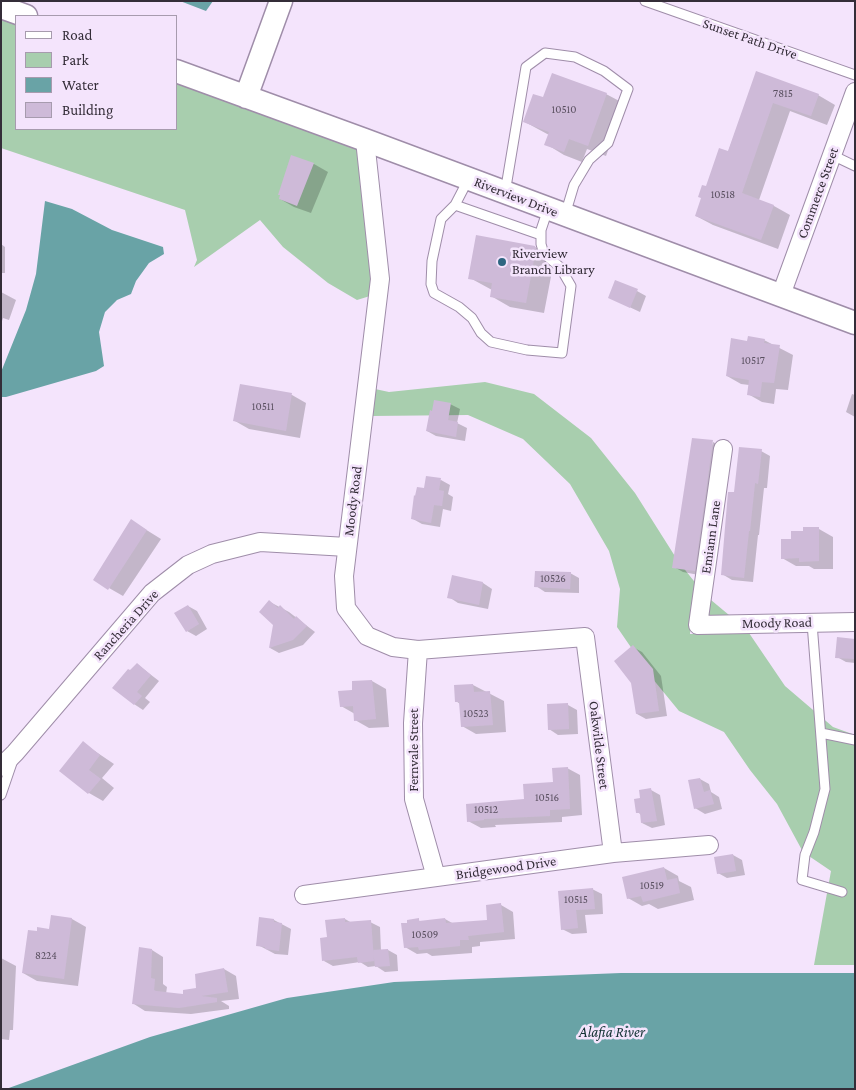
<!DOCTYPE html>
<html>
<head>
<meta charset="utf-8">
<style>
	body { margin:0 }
	#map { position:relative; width:856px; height:1090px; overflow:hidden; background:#f4e4fc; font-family:"Crimson Pro",serif }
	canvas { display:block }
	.frame { position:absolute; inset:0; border:2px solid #342d38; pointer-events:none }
	.legend { position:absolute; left:15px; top:15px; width:162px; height:115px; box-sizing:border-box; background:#f4e4fc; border:1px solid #a79bae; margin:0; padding:6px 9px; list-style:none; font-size:15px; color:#342d38 }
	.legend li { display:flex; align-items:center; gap:10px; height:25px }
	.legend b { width:25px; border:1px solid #a79bae }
</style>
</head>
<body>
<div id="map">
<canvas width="856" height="1090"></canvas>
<div class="frame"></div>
<ul class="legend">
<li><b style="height:6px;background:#fff"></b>Road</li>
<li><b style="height:14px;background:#a8ceae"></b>Park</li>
<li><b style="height:14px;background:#69a3a6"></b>Water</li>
<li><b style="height:14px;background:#cebad8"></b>Building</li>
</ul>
</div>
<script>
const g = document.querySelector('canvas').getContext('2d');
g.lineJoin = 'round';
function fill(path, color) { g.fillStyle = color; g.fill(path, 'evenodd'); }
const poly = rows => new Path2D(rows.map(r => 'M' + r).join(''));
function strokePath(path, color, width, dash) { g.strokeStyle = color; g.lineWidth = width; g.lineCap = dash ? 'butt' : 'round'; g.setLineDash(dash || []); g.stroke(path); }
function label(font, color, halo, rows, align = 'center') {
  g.font = font + ' "Crimson Pro",serif'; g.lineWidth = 5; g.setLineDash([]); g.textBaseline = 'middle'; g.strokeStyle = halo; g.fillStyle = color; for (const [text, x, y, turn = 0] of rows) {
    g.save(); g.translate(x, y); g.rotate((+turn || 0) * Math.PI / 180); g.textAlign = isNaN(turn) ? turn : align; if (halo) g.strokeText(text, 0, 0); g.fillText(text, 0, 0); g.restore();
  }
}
fill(poly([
	[1,17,16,22,16,129,176,129,176,81,358,147,372,280,370,296,357,300,328,283,283,247,260,220,194,267,197,260,185,210,1,148],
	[485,382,534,394,591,438,635,493,678,561,705,595,729,615,691,616,690,634,749,633,785,686,833,727,855,735,855,965,814,965,831,871,803,852,777,804,750,770,724,732,679,711,652,678,617,627,620,589,609,551,570,484,523,439,468,415,371,416,375,389,389,392]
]), '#a8ceae');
fill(poly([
	[180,1,213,1,206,11],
	[45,201,72,209,112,230,163,247,164,254,149,263,136,281,131,294,117,300,105,312,99,332,104,366,96,371,6,397,1,397,1,372,26,310,36,274],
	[621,973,855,973,855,1089,6,1089,150,1037,287,998,394,982]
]), '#69a3a6');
fill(poly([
	[757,73,818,95,835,105,827,125,790,111,759,200,774,206,790,215,778,249,713,225,696,216,728,152],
	[606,94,625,104,606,156,587,149,582,162,564,155,546,144,549,135,525,122,544,99],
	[292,156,314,164,328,172,311,213,294,207,280,199],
	[1,244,5,247,5,273,1,273],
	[535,247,553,258,554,261,544,313,510,307,491,296,492,290,470,278],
	[637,291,646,296,640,312,610,298],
	[1,292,16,300,9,320,3,318,1,324],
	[764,340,793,355,788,390,776,389,774,404,762,402,748,394,749,385,741,384,727,376,748,342],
	[241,386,292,395,306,403,300,438,249,429,235,421],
	[852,394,855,395,855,417,846,412],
	[450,404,460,409,457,423,467,428,465,441,436,436,427,431],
	[713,442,722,447,704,576,683,572,674,567],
	[761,451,770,456,767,488,764,488,759,535,758,535,753,582,732,580,722,574,735,494],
	[441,480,450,485,448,494,453,497,451,511,443,509,440,527,422,524,413,519,425,489],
	[132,521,161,539,123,596,109,588],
	[819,529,833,537,833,569,814,569,809,566,796,566,782,558],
	[570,573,579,578,579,593,545,592,536,586],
	[453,577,483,583,492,589,488,609,458,603,449,597],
	[270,602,289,612,315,632,303,645,279,653,270,648,275,625],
	[188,606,197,611,207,629,196,636,187,631],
	[855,640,855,663,846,662,837,657],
	[633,647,642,652,661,676,667,716,646,719,637,714],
	[137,664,159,681,145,698,150,702,143,710,134,704,131,671],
	[372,681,386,689,389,727,369,728,355,720,355,714,341,706],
	[473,685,504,701,506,732,476,734,462,726,460,704,456,701,455,686],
	[568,705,577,710,578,734,558,735,549,729],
	[83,743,114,764,102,778,114,788,103,801,89,793,60,771],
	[567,768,580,775,582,815,562,817,562,822,495,825,496,827,481,828,468,821,525,801,555,783],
	[700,779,709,784,711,792,719,797,722,809,705,814,695,808],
	[651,790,660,795,665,825,652,828,642,823,641,815,638,812,642,799],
	[733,855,742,860,745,875,727,878,718,873,716,858],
	[664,868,678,876,679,881,691,887,694,900,658,909,649,904,642,906,628,898],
	[592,889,602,894,603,914,585,915,587,933,572,934,562,929,559,892],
	[501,905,513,912,515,939,480,942,480,946,472,947,472,953,432,956,427,953,417,954,405,947,418,920,422,922,445,919,454,924,489,921],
	[52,916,72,919,86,927,78,986,37,981,23,973,38,932,50,930],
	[345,919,352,923,370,922,380,927,381,951,388,950,397,955,398,971,385,972,376,966,368,967,360,962,333,966,324,961,329,939],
	[274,920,291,929,288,955,275,954,258,945],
	[152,950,163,957,163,984,167,987,166,994,185,996,197,989,224,969,236,976,239,999,221,1001,229,1006,229,1009,191,1014,145,1011,134,1004],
	[1,958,16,966,13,1030,10,1030,9,1040,1,1039]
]), '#0003');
fill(poly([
	[756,71,819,94,811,116,773,103,742,193,774,205,761,240,695,216,701,198,698,197,702,185,706,186,719,148,728,151],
	[552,73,607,93,588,146,569,139,564,152,544,145,549,132,523,122,533,94,543,97],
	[291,155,314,163,297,206,279,199,280,195,278,195],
	[476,235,535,246,536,249,526,303,490,297,492,283,468,279],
	[615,280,638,289,630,308,608,298],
	[748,336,765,339,764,343,780,345,774,383,762,382,760,397,747,395,749,380,726,376,731,338,747,341],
	[240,384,292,393,286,431,233,421],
	[434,400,451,403,448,420,458,422,456,437,426,431,430,410,432,411],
	[692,438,713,440,695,571,672,568],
	[739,447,762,449,758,484,755,483,750,531,749,531,744,578,721,575,728,492,734,492],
	[426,476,441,478,439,490,444,491,442,506,434,505,431,523,411,519,414,495,415,496,417,487,424,488],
	[131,519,147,530,108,590,93,580],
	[803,527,819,527,819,561,799,562,799,558,781,559,781,539,791,539,791,531,803,531],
	[535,571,571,572,570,589,534,587],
	[452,575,483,582,479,605,447,598],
	[269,600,278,608,280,605,294,619,296,616,307,626,293,640,269,648,273,625,259,612],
	[188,605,199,624,186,632,174,613],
	[837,637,855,639,855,659,835,658],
	[633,645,653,669,659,711,636,714,631,683,614,661],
	[137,663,151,675,137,692,142,696,134,705,112,688,128,669,130,670],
	[372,680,376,719,354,721,353,706,340,707,338,691,352,690,352,681],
	[473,684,474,692,490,691,493,725,461,727,459,702,455,702,454,685],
	[568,703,569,729,548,730,547,704],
	[83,741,100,755,89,770,101,779,88,794,59,771],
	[568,767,570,809,550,810,550,816,484,819,484,820,467,822,466,804,524,799,523,784,553,782,552,768],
	[700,778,704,792,710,790,714,804,694,809,688,780],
	[651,788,657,821,641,823,640,813,636,813,634,799,640,798,639,790],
	[733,854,736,871,717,874,714,857],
	[664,867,667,880,677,878,680,893,643,902,641,896,627,899,622,877],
	[593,888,595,909,576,910,578,928,561,930,558,891],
	[501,903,504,932,468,936,469,940,460,940,460,946,419,950,418,947,404,948,401,923,407,923,407,920,419,918,419,921,445,918,446,923,487,920,486,905],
	[51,915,72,918,64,979,22,973,28,930,37,931,37,927,49,929],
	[259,917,274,919,274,922,282,923,279,951,265,949,265,947,256,946],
	[345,918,345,922,371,920,374,961,358,963,357,957,322,961,320,938,327,937,325,920],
	[139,947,152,949,151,978,155,979,154,990,156,991,183,994,183,990,196,988,195,974,224,968,228,992,201,996,217,998,217,1002,179,1008,132,1004],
	[388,949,390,966,375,967,373,950]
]), '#cebad8');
const service = poly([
	[645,1,855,75],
	[832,155,855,166],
	[468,180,455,205,441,219,432,261,431,284,434,293,459,307,472,318,481,333,491,342,527,350,562,353,571,286,560,267,544,254,541,244,541,230,548,209],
	[505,193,526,67,545,53,575,57,604,71,628,89,608,143,589,160,574,185,565,215],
	[455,205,541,235],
	[812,623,825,789,814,832,805,855,802,880,842,892],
	[821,733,855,740],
	[1,795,13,760]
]);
const minor = poly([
	[365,140,380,279,344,576,346,608,367,636,393,647,418,650,585,637,613,853],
	[781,295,855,92],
	[723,449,698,625,855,622],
	[418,650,413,723,414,799,436,877],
	[1,767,15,753,152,593,188,565,212,554,260,542,347,547],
	[304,895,613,853,709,845]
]);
const tertiary = poly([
	[1,7,26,16],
	[176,71,365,140,855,323],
	[246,97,281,1]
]);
strokePath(service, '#9f8da9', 11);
strokePath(minor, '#9f8da9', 20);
strokePath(tertiary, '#9f8da9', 25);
strokePath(service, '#fff', 9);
strokePath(minor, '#fff', 18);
strokePath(tertiary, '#fff', 22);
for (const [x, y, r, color] of [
	[502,262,5,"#2e6681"]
]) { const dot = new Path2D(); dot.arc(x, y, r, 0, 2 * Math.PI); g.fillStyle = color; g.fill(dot); strokePath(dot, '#f4e4fc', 2); }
label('11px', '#5a5060', null, [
	["7815",783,94],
	["10510",564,110],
	["10518",723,195],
	["10517",753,361],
	["10511",263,407],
	["10526",553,579],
	["10523",476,714],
	["10516",547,798],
	["10512",486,810],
	["10519",652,886],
	["10515",576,900],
	["10509",425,935],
	["8224",46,956]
]);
label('14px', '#342d38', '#f4e4fc', [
	["Sunset Path Drive",750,39,19],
	["Commerce Street",818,193,-70],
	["Riverview Drive",516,197,21],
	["Moody Road",353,501,-83],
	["Emiann Lane",711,537,-82],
	["Moody Road",777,623,-1],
	["Rancheria Drive",126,625,-48],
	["Oakwilde Street",599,745,83],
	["Fernvale Street",414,750,-90],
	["Bridgewood Drive",506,868,-8]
]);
label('14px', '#342d38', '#f4e4fc', [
	["Riverview",512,254],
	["Branch Library",512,270]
], 'left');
label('italic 15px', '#133233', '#f4e4fc', [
	["Alafia River",612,1032]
]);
</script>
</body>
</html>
